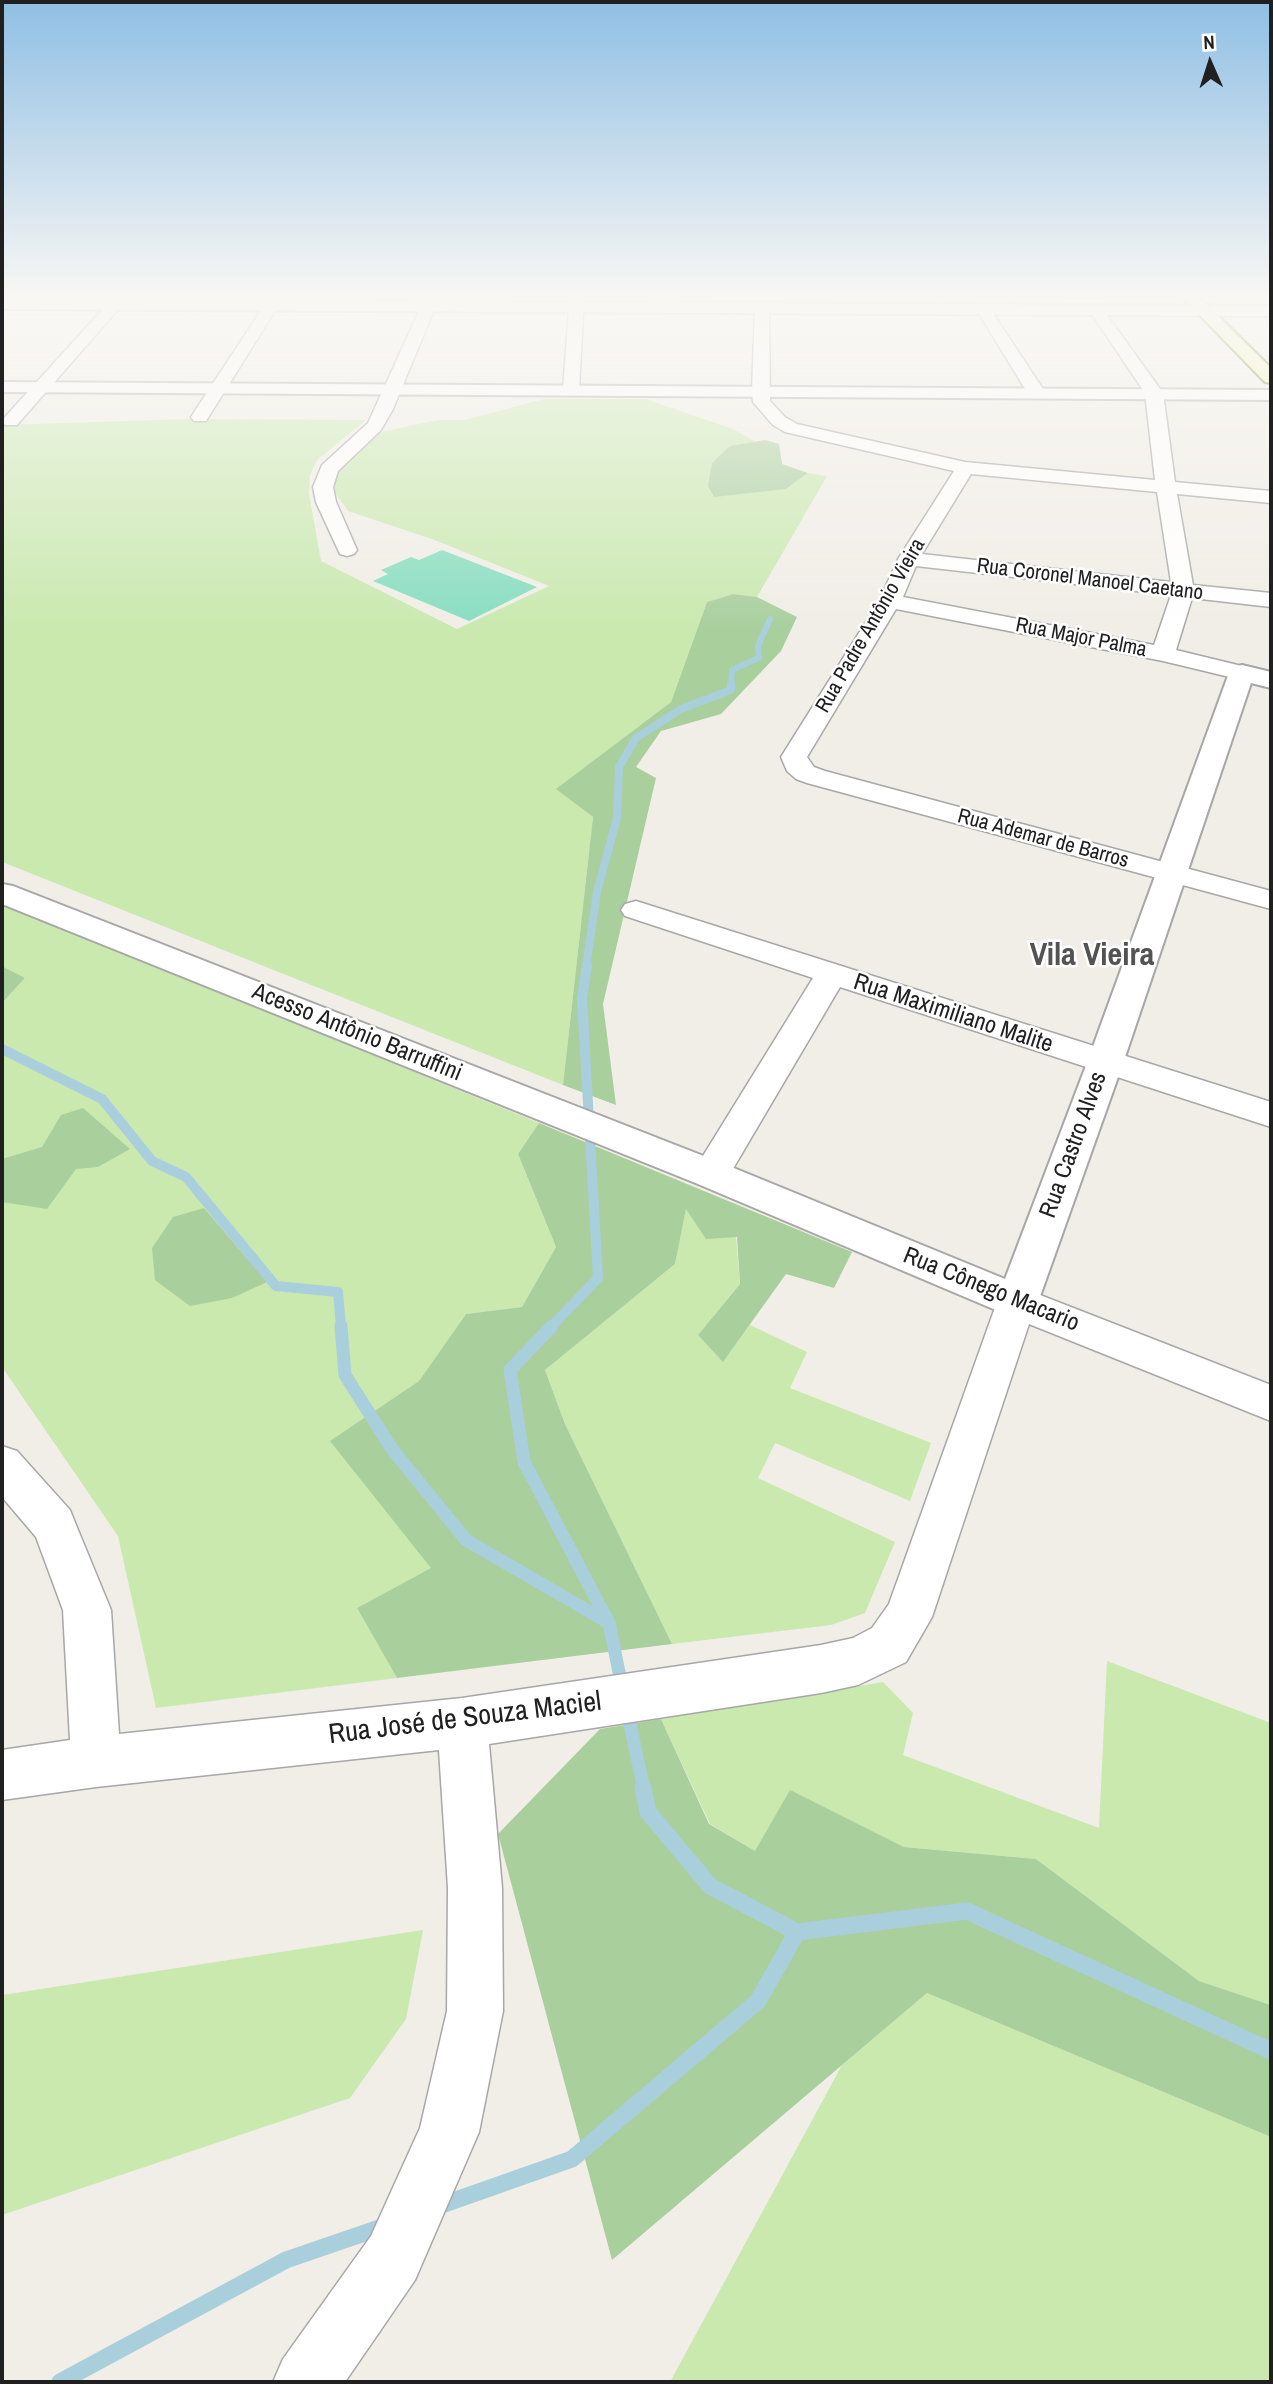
<!DOCTYPE html>
<html>
<head>
<meta charset="utf-8">
<style>
	body { margin:0 }
	#map { position:relative; width:1273px; height:2384px; overflow:hidden; background:#f1eee7; font-family:"Archivo Narrow",sans-serif }
	canvas { display:block }
	.frame { position:absolute; inset:0; border:4px solid #202020; pointer-events:none }
	.north { position:absolute; left:1175px; top:28px; width:70px; height:70px; -webkit-text-stroke:5px #fff; paint-order:stroke; rotate:357deg; font-size:19px; font-weight:700; line-height:28px; text-align:center; color:#202020 }
	.north::after { content:''; display:block; margin:auto; width:24px; height:32px; background:#202020; clip-path:polygon(50% 0,100% 100%,50% 72%,0 100%) }
</style>
</head>
<body>
<div id="map">
<canvas width="1273" height="2384"></canvas>
<div class="frame"></div>
<div class="north">N</div>
</div>
<script>
const g = document.querySelector('canvas').getContext('2d');
g.lineJoin = 'round';
function fill(path, color) { g.fillStyle = color; g.fill(path, 'evenodd'); }
const poly = rows => new Path2D(rows.map(r => 'M' + r).join(''));
function strokePath(path, color, width, dash) { g.strokeStyle = color; g.lineWidth = width; g.lineCap = dash ? 'butt' : 'round'; g.setLineDash(dash || []); g.stroke(path); }
function label(font, color, halo, rows, align = 'center') {
  g.font = font + ' "Archivo Narrow",sans-serif'; g.lineWidth = 5; g.setLineDash([]); g.textBaseline = 'middle'; g.strokeStyle = halo; g.fillStyle = color; for (const [text, x, y, turn = 0] of rows) {
    g.save(); g.translate(x, y); g.rotate((+turn || 0) * Math.PI / 180); g.textAlign = isNaN(turn) ? turn : align; if (halo) g.strokeText(text, 0, 0); g.fillText(text, 0, 0); g.restore();
  }
}
fill(poly([
	[679,298,833,298,835,305,678,304],
	[544,399,646,399,733,429,756,442,730,446,786,489,808,473,827,476,757,597,733,594,707,602,671,702,557,789,593,817,563,1085,2,862,2,425,187,419,366,420,317,460,310,475,309,494,321,561,457,629,549,586,432,539,348,511,334,491,333,474,372,434,438,420,464,420],
	[2,903,539,1123,518,1154,556,1247,522,1307,466,1314,419,1381,331,1441,432,1568,357,1608,397,1678,156,1708,118,1536,2,1367,2,1003,25,978,2,966],
	[686,1208,736,1237,740,1284,698,1335,723,1361,750,1325,807,1352,790,1388,931,1443,910,1501,775,1443,758,1478,895,1542,865,1613,831,1625,672,1644,565,1424,545,1370,675,1264],
	[1107,1661,1271,1723,1271,2005,1199,1981,1036,1859,904,1847,790,1791,756,1852,710,1824,661,1719,883,1682,913,1713,903,1755,1099,1828],
	[423,1930,406,2019,350,2098,2,2215,2,1995],
	[927,1993,1271,2137,1271,2382,670,2382,842,2065]
]), '#c9e9af');
fill(poly([
	[765,440,779,444,782,464,808,473,786,489,714,497,708,486,712,463,730,446],
	[733,594,757,597,797,617,781,651,721,714,661,731,636,767,656,778,603,1004,616,1105,563,1085,593,817,556,789,671,702,707,602],
	[2,966,25,978,2,1003],
	[83,1108,130,1149,98,1167,76,1169,47,1209,2,1202,2,1159,42,1147,61,1115],
	[539,1123,852,1252,834,1288,786,1274,723,1362,698,1335,740,1284,737,1237,706,1239,686,1209,675,1264,545,1370,565,1424,672,1644,397,1678,357,1608,431,1568,330,1441,419,1381,466,1314,522,1307,556,1247,518,1154],
	[204,1208,267,1282,232,1298,190,1306,155,1280,152,1248,173,1217],
	[661,1719,709,1824,755,1851,790,1790,904,1847,1036,1859,1199,1981,1271,2005,1271,2137,927,1993,612,2260,498,1834,600,1729]
]), '#a9cf9d');
fill(poly([
	[442,550,537,587,469,621,373,581,388,574,381,570,411,557,419,560]
]), '#87ddc0');
strokePath(poly([
	[731,687,732,670,759,658,758,646,770,619]
]), '#a9cfdd', 6);
strokePath(poly([
	[586,967,597,892,617,818,619,767,636,738,681,709,731,690,731,685]
]), '#a9cfdd', 8);
strokePath(poly([
	[2,1049,102,1099,152,1161,186,1177,276,1286,338,1292,341,1327],
	[551,1327,598,1278,582,999,587,965]
]), '#a9cfdd', 10);
strokePath(poly([
	[341,1326,345,1375,392,1449,466,1540,609,1623,622,1687],
	[552,1326,510,1370,524,1462,609,1623],
	[627,1710,644,1790]
]), '#a9cfdd', 13);
strokePath(poly([
	[643,1788,648,1812,710,1886,797,1932,967,1911,1271,2051],
	[436,2207,572,2159,758,2001,797,1932],
	[60,2382,286,2260,385,2226]
]), '#a9cfdd', 17);
const minor = poly([
	[113,298,128,298,17,425,5,425,2,421,5,417,113,298],
	[269,298,283,298,206,421,194,421,191,417,269,298],
	[425,298,439,298,393,409,381,430,338,471,333,487,336,502,357,550,354,554,347,556,340,554,316,502,313,487,322,465,368,423,425,298],
	[570,298,584,298,579,389,571,394,563,389,570,298],
	[762,304,769,308,770,401,785,417,797,424,965,462,1155,480,1145,393,1089,310,1091,307,1101,307,1163,393,1175,482,1271,491,1271,503,1177,494,1193,585,1271,593,1271,607,1192,598,1176,650,1250,668,1254,673,1250,678,1242,680,1163,661,896,609,807,757,814,767,825,771,1271,891,1271,909,807,783,796,779,787,771,781,757,879,601,898,559,954,471,785,432,773,425,753,402,752,391,755,308,762,304],
	[971,474,1157,492,1171,582,922,554,971,474],
	[916,566,1171,595,1154,645,903,597,916,566],
	[983,305,988,306,1045,392,1042,396,1030,396,1027,392,976,309,983,305],
	[636,901,1271,1102,1271,1127,840,987,724,1184,711,1188,698,1184,693,1174,698,1164,813,978,625,916,621,910,625,904,636,901],
	[1017,1286,1271,1385,1271,1421,1029,1324,932,1617,906,1662,858,1685,821,1693,489,1744,502,1888,503,2011,479,2132,415,2280,345,2382,273,2382,283,2359,371,2236,420,2128,447,2011,448,1888,439,1750,96,1787,2,1800,2,1750,70,1740,63,1610,36,1537,2,1497,2,1446,17,1451,70,1510,76,1525,111,1610,119,1734,462,1698,821,1645,853,1638,872,1628,889,1604,997,1302,1003,1291,1017,1286]
]);
const tertiary = poly([
	[2,299,1271,306,1271,316,2,309,2,299],
	[2,382,1271,390,1271,400,2,392,2,382],
	[1242,665,1271,672,1271,688,1251,683,1123,1063,1038,1302,1032,1314,1017,1319,698,1184,2,904,2,884,13,886,724,1164,1005,1279,1087,1063,1229,673,1233,668,1242,665]
]);
const secondary = poly([
	[1183,298,1200,298,1271,368,1271,383,1265,382,1183,298]
]);
strokePath(minor, '#a7a7a7', 3);
strokePath(tertiary, '#a7a7a7', 4);
strokePath(secondary, '#667707', 4);
fill(minor, '#fff');
fill(tertiary, '#fff');
fill(secondary, '#f3f8bd');
const sky = g.createLinearGradient(0, 0, 0, 632);
sky.addColorStop(0, '#8fbfe4');
sky.addColorStop(0.47, '#f9f7f4');
sky.addColorStop(1, '#f9f7f400');
g.fillStyle = sky;
g.fillRect(0, 0, 1273, 632);
label('21px', '#202020', '#fff', [
	["Rua Coronel Manoel Caetano",1090,580,7],
	["Rua Padre Antônio Vieira",871,626,-60],
	["Rua Major Palma",1081,638,11],
	["Rua Ademar de Barros",1043,839,15]
]);
label('24px', '#202020', '#fff', [
	["Rua Maximiliano Malite",953,1014,18],
	["Acesso Antônio Barruffini",357,1033,22],
	["Rua Castro Alves",1074,1145,-70],
	["Rua Cônego Macario",991,1290,22]
]);
label('28px', '#202020', '#fff', [
	["Rua José de Souza Maciel",465,1719,-7]
]);
label('bold 32px', '#535353', '#fff', [
	["Vila Vieira",1092,956]
]);
</script>
</body>
</html>
